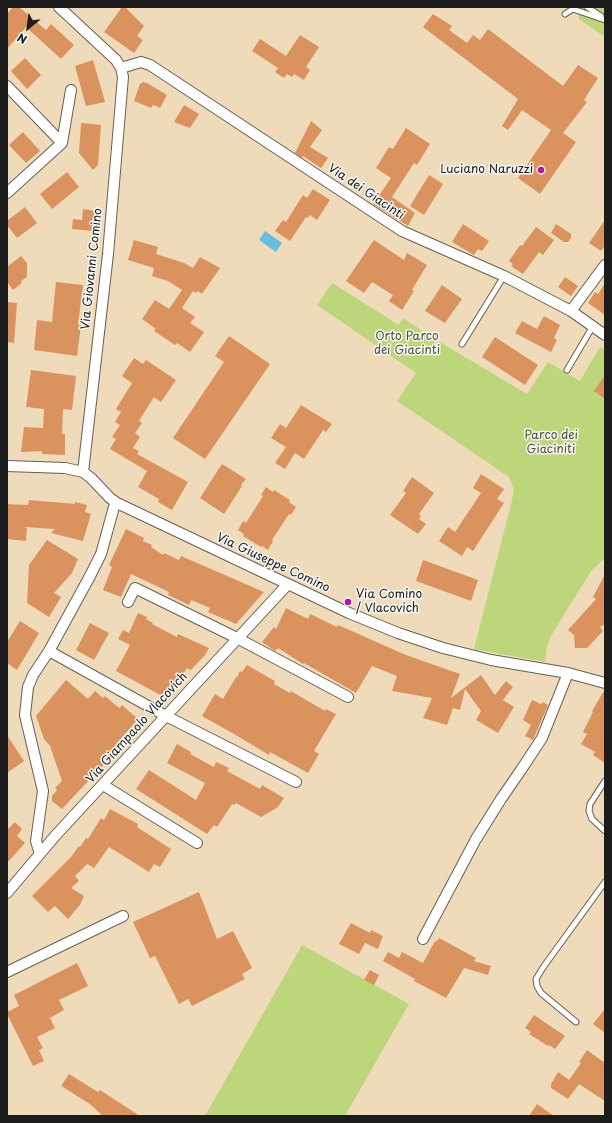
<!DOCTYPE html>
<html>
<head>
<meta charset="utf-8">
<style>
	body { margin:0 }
	#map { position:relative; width:612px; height:1123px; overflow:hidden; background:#efdbba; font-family:"Playpen Sans",sans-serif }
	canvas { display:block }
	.frame { position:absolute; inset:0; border:8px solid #1c1c1c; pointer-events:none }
	.north { position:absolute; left:8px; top:8px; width:40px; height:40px; -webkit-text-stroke:3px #f6f6f2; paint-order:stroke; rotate:209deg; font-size:11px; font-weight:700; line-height:16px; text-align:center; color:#1c1c1c }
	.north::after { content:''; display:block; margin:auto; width:14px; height:18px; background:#1c1c1c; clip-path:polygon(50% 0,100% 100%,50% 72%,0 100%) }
</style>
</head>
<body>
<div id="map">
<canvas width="612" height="1123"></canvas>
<div class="frame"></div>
<div class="north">N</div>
</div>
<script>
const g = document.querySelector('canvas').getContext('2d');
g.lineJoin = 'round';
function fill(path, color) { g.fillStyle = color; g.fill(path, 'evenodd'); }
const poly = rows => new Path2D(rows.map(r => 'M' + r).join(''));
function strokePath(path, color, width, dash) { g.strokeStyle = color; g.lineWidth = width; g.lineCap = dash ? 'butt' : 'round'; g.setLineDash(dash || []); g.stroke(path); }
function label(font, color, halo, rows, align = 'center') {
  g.font = font + ' "Playpen Sans",sans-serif'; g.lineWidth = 3; g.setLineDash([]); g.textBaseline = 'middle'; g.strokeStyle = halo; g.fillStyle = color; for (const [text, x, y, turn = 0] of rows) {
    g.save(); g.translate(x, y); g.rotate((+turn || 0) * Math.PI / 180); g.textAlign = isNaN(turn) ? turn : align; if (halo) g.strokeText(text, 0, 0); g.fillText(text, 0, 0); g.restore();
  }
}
fill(poly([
	[580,7,605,7,605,37,579,19],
	[332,283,399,325,403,318,436,340,430,352,438,341,527,394,548,362,580,381,600,347,605,350,605,558,591,571,551,636,547,647,545,662,474,649,511,504,514,490,509,477,397,401,416,373,317,305],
	[302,945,409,1004,345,1116,205,1116]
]), '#bdd67b');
fill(poly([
	[265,231,282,243,276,252,259,240]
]), '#66bee3');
fill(poly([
	[13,7,19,7,46,30,51,24,74,45,61,59,26,27,7,49,7,14],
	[122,7,125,7,144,26,137,36,143,40,134,53,104,32],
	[433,14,452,26,449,30,467,43,473,35,480,40,488,29,563,86,578,65,598,78,584,100,587,102,563,133,576,142,540,194,518,178,551,130,522,110,508,130,502,126,518,99,423,27],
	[300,35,319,47,306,67,310,70,304,80,294,74,292,77,287,74,284,78,275,72,278,68,252,51,260,39,286,56],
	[25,58,41,75,27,89,11,71],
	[93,60,105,102,86,106,75,66],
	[143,82,147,83,167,95,160,108,153,105,151,108,134,101,140,84],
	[184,105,199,114,190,128,174,122],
	[311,121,322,130,310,147,328,158,321,168,303,156,302,158,295,153],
	[81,123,101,125,98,165,93,170,79,153],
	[406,128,430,144,417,165,414,163,392,197,415,213,408,226,373,204,391,178,376,168,389,147,393,149],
	[23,132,40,151,26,163,9,145],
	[67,172,79,187,52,209,40,194],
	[429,175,443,184,424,215,410,206],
	[313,189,330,200,317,220,310,215,308,218,306,217,290,241,275,231,283,220,286,222,303,195,307,198],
	[25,207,37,223,17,238,7,225,7,221],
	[83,209,95,211,93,231,72,229,73,219,82,220],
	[605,220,605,245,601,251,589,243],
	[463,224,489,241,482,251,478,249,474,255,452,242],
	[556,224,571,234,571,238,568,242,564,242,551,233],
	[536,227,554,240,543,255,539,252,523,274,511,266,513,264,509,261,520,245,522,246],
	[134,240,158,247,156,254,184,263,193,268,200,257,220,268,202,294,198,291,196,293,193,291,182,308,195,317,190,323,204,332,190,352,177,343,175,345,154,331,156,329,142,319,155,300,169,309,182,290,168,281,152,276,154,268,128,260],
	[374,240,404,260,407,253,427,265,412,290,414,291,402,310,389,301,393,295,372,282,364,293,346,281],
	[21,256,27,263,27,277,21,281,22,283,13,290,7,282,7,267],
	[565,277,578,286,571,296,558,287],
	[56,282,83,285,78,325,81,325,77,356,34,350,37,320,52,322],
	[605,283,605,315,588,303,595,292,598,294],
	[442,285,462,299,445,323,425,311],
	[7,302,17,303,14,343,7,342],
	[544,316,560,325,554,338,557,340,551,352,515,333,522,321,537,329],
	[229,336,270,364,205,459,173,438,224,362,215,356],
	[495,337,538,365,525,385,482,357],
	[134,358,143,364,146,360,176,380,161,402,154,397,139,421,142,423,135,433,140,437,133,448,139,451,137,454,188,482,172,510,158,502,159,499,138,487,147,471,110,449,116,439,112,437,120,425,115,422,121,412,116,409,132,383,122,376],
	[31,370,76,376,72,410,63,409,62,434,65,434,65,455,42,454,42,451,21,452,24,427,43,428,44,409,26,407],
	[605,375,605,399,594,391],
	[301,405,332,424,326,432,323,430,304,459,295,453,285,469,275,463,286,447,271,438,280,424,286,428],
	[222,464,246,479,241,485,242,486,224,514,200,498],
	[481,474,504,489,497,499,504,503,473,551,467,547,462,556,439,541,448,527,455,532,481,493,473,488],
	[412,477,434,493,419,514,421,516,419,519,426,524,418,534,390,515,406,493,403,491],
	[266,487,273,492,274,490,290,500,289,502,296,507,291,515,289,514,272,540,273,541,268,550,262,546,261,547,243,536,244,534,238,530,243,521,246,523,263,496,261,495],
	[29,500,75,504,75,502,87,505,85,512,91,514,83,541,51,533,55,529,24,527,27,528,26,541,7,539,7,504,28,505],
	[126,529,144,538,143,541,152,545,151,547,163,555,164,553,179,560,181,556,264,592,236,624,208,612,210,608,191,600,189,605,168,595,169,592,131,574,121,597,103,590,112,567,109,565],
	[47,540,78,559,72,573,54,593,61,597,49,617,27,603,29,565],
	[423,560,478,580,471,601,416,581],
	[605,574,605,624,600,627,603,631,587,648,575,648,574,635,568,630,596,599,593,597],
	[286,608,308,619,310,614,337,627,338,625,406,655,460,674,451,698,481,675,495,695,506,681,513,687,503,700,514,707,498,733,476,720,481,711,465,689,460,710,453,708,447,725,423,718,432,698,392,691,397,676,372,666,356,693,304,663,303,664,278,648,275,651,262,642,274,627,276,629],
	[138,613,147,617,146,619,153,623,152,624,177,637,178,634,209,648,205,655,191,670,187,668,174,688,173,687,166,698,116,671,130,645,118,639,123,630,129,633],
	[20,621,39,633,17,670,7,663,7,642],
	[90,623,109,633,94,660,76,650],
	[247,665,275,681,274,684,290,693,291,691,325,711,326,709,336,714,314,751,319,754,308,773,270,752,269,755,234,734,202,716,215,694,223,699,236,677,237,677,240,671,242,672],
	[66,680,88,699,95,691,103,698,105,696,119,708,122,705,138,719,117,743,121,746,62,809,52,801,52,796,57,790,55,788,62,781,50,746,44,739,36,716],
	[605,689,605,763,593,755,595,752,581,744,587,734,583,732,593,712,592,711],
	[532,700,541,704,543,702,548,705,533,740,525,736,531,725,523,720],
	[7,735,24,761,7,773],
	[177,744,191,752,190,754,214,767,216,762,229,768,227,771,260,789,262,785,284,798,278,807,261,817,236,803,234,805,232,804,217,827,214,825,207,834,136,789,149,770,196,800,205,783,167,763],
	[110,809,138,824,137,827,171,849,160,867,154,864,149,872,109,847,94,868,87,864,75,876,79,881,71,888,84,896,80,905,68,919,55,906,48,912,32,896,71,857,79,846,80,847,86,838,88,839,101,818,104,820],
	[15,822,22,829,17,836,25,843,7,863,7,828,8,829],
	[199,892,217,939,233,931,252,968,242,974,245,979,192,1006,188,999,179,1004,155,956,150,958,133,922],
	[351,923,370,933,371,930,383,936,378,949,365,943,359,954,339,944],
	[439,938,476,958,474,961,491,966,488,975,464,968,446,998,414,981,415,979,383,961,388,952,399,958,402,952,423,963,435,941,436,942],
	[77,963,88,986,59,1000,64,1010,50,1018,55,1028,37,1037,43,1048,39,1050,44,1061,33,1066,7,1014,7,1012,19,1006,14,995],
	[370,970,379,975,374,985,364,980],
	[605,1009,605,1033,593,1024],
	[534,1015,565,1036,555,1049,549,1045,548,1046,529,1034,531,1032,525,1028],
	[587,1050,605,1063,605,1101,579,1084,568,1099,551,1088,551,1084,558,1072,569,1080,581,1063,579,1062],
	[69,1074,98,1092,100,1090,140,1116,103,1116,90,1104,61,1086],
	[537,1104,554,1116,529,1116]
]), '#da935e');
const service = poly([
	[587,7,601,16],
	[565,14,573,9,605,20],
	[462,344,504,276],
	[567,370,593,326],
	[605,781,590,804,589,811,592,819,605,831],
	[576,1022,541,993,537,986,536,979,544,966,605,882]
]);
const minor = poly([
	[59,7,116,60,121,68,123,77,108,254,83,472],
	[121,68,141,62,150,65,402,231,504,276,571,311,605,335],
	[7,86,62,143],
	[7,193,62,143,71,90],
	[571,311,605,265],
	[7,466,65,468,83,472,91,478,110,498,117,503,349,613,398,633,443,648,491,660,568,673,605,683],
	[128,602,135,588,237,638,348,697],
	[49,651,166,716,296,782],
	[103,785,197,843],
	[40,854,36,841,43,791,25,715,28,687,33,675,49,651,90,576,101,554,114,507,117,503],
	[7,893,55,836,288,584],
	[423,939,476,839,501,799,521,770,542,738,568,673],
	[7,972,123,916]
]);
strokePath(service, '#665f53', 7);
strokePath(minor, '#665f53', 12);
strokePath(service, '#fff', 5);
strokePath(minor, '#fff', 10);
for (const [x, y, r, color] of [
	[541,170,4,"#b5179e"],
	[348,602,4,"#b5179e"]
]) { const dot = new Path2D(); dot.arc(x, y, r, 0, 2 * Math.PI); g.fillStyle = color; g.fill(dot); strokePath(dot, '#f6f6f2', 1.5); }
label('12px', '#1c1c1c', '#f6f6f2', [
	["Luciano Naruzzi",533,170],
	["Via Comino",356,595,"left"],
	["/ Vlacovich",356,609,"left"]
], 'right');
label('12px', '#1c1c1c', '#f6f6f2', [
	["Via dei Giacinti",366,192,34],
	["Via Giovanni Comino",92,269,-84],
	["Via Giuseppe Comino",273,563,25],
	["Via Giampaolo Vlacovich",137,728,-48]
]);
label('12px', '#4c5438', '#f6f6f2', [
	["Orto Parco",407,337],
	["dei Giacinti",407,351],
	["Parco dei",551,436],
	["Giaciniti",551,450]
]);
</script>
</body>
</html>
